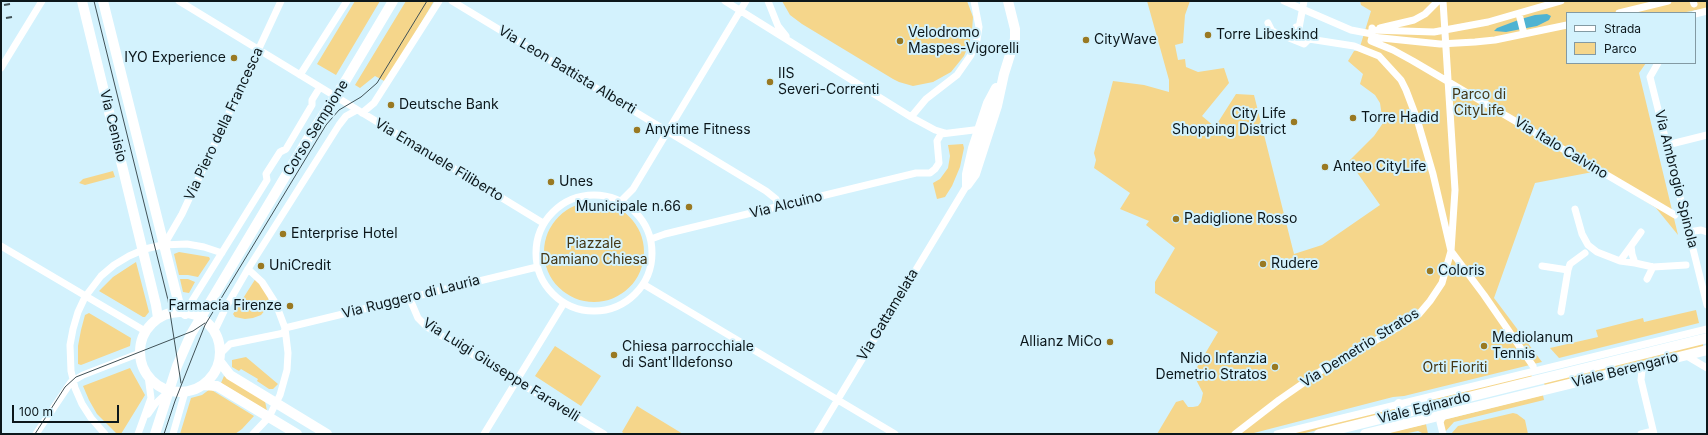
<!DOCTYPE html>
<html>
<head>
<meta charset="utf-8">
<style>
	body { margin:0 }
	#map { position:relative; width:1708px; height:435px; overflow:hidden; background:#d3f2fd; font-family:Inter,sans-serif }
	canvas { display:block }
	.frame { position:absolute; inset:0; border:2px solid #0c171b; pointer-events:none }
	.legend { position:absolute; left:1566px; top:12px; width:130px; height:52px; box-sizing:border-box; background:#d3f2fd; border:1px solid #839aa3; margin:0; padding:5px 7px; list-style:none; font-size:12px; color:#0c171b }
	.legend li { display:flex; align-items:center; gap:8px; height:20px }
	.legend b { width:20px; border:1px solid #839aa3 }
	.scale { position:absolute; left:12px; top:405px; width:107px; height:18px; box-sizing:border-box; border:2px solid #0c171b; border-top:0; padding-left:5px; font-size:12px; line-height:14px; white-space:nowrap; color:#0c171b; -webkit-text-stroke:3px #d3f2fd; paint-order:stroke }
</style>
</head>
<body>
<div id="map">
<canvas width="1708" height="435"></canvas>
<div class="frame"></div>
<ul class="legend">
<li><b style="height:5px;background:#fff"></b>Strada</li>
<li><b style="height:11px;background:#f5d68b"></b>Parco</li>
</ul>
<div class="scale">100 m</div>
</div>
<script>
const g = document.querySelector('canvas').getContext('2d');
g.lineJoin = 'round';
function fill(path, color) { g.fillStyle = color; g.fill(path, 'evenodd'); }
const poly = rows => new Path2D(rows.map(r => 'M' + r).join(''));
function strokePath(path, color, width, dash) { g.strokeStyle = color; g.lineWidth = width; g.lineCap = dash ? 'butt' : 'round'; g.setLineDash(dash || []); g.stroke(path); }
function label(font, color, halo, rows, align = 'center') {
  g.font = font + ' Inter,sans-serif'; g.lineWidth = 4; g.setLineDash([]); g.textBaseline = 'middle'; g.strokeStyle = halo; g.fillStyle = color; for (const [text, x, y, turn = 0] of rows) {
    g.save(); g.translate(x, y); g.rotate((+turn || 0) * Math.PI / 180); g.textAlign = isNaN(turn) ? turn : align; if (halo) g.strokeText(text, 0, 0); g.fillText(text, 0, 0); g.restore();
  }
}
fill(poly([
	[355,1,380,1,336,75,317,64],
	[406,1,434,1,386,82,375,76,360,88,355,85],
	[782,1,967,1,973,17,972,31,969,44,964,56,951,72,933,82,913,86,899,82,893,79,802,24,790,15],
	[1147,1,1190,1,1185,15,1183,43,1175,45,1178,60,1185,59,1186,67,1198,72,1224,68,1229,83,1202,116,1215,127,1236,94,1254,95,1294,254,1322,245,1380,205,1349,161,1374,136,1383,123,1380,103,1375,95,1360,84,1363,74,1348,61,1354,51,1359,50,1371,11,1361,5,1360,1,1707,1,1707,8,1681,13,1567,13,1567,63,1646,63,1639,73,1678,235,1656,208,1598,171,1535,183,1494,298,1542,362,1404,396,1393,397,1250,434,1157,434,1176,402,1183,400,1188,407,1193,407,1198,406,1201,402,1203,393,1193,374,1218,332,1155,293,1155,282,1175,248,1146,225,1149,221,1120,209,1130,193,1094,168,1096,160,1094,153,1113,81,1144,85,1169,92,1169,80],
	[963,144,964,148,960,167,952,186,945,197,937,199,933,183,940,179,948,168,950,156,948,145],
	[113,171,115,177,85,185,79,183,83,179],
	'544 252a50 50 0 1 1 100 0a50 50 0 1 1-100 0Z',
	[179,252,209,257,210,259,198,277,188,275,179,275,174,254],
	[136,262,149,312,145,317,143,317,99,291,113,277],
	[256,278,269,296,267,308,261,315,253,318,245,319,235,317,233,314],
	[180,279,188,279,195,282,189,293,183,292],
	[1696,310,1699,323,1559,358,1550,348,1598,337,1596,330,1643,318,1644,322],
	[89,313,131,338,130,346,81,365,78,364,78,346,81,330,85,315],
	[1703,343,1703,347,1545,386,1544,383],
	[555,346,601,376,581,406,535,376],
	[246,357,278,384,273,389,269,389,257,381,258,379,241,369,239,371,232,367,232,360],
	[130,368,145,395,121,434,117,434,97,414,89,400,83,386],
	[1531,374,1532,377,1428,403,1428,400],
	[224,376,265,401,267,411,221,383],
	[210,389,254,416,242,429,235,434,180,434,191,398,202,395],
	[1543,395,1544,400,1454,422,1445,432,1443,420],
	[637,406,683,434,625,434,622,432],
	[1397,407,1396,411,1301,434,1288,434],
	[1513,413,1517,414,1525,420,1528,434,1451,434,1458,426],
	[1426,424,1428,434,1424,434,1418,431,1403,434,1383,434]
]), '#f5d68b');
fill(poly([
	[1547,14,1551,16,1549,20,1537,26,1506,32,1494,31,1497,28,1521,19,1535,15]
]), '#4fb3d2');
strokePath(poly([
	[179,1,543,223],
	[452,1,766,191,776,199,778,207],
	[725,1,911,117,935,130,945,133],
	[768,1,778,26,786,36],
	[1284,1,1351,30,1372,34],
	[1693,1,1694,4],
	[1619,13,1668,1],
	[1519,14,1524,34],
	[1695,14,1707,11],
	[1268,23,1272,31,1304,44,1309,39,1354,46,1379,56,1401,80,1406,90,1417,119,1433,174,1451,251,1484,295,1533,366],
	[1567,25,1495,40,1475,42,1440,44,1372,37,1371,41,1393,50,1413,61,1675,215],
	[1296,27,1299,28,1304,1],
	[1372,28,1372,30,1434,32,1488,22,1561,1],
	[1380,28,1414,20,1425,14,1438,1],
	[1658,63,1650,77,1707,305],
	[1,68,42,1],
	[300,75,347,1],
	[362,113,374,103,439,1],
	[911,117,926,99,957,75,971,55,977,40,979,27,974,1],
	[1667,145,1707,135],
	'536 253a58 58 0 1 1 116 0a58 58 0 1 1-116 0Z',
	[621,201,633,189,746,1],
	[1575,209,1582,234,1588,245,1597,252,1620,261],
	[1641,232,1631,246,1632,254,1635,263,1653,267,1686,265],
	[1689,232,1701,230,1707,232],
	[651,239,665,234,916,173,930,173,935,169,939,163,937,141,941,134,982,129],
	[164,245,182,214,281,1],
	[1,246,145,331],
	[1631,246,1620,261,1635,263],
	[1542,266,1568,270],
	[248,269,262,282,276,304,285,328,288,353,287,370,280,395,269,417,253,434],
	[1647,279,1653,267],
	[643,284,895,434],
	[409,297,418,318,427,327,604,434],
	[1561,312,1568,270,1570,264,1585,253],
	[187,314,190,304,267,180,266,174,280,152,286,149,312,105,312,100,320,87],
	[285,328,537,267],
	[215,330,226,307,248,269,339,125,346,116,357,110],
	[221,353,230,344,284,333,285,328],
	[1685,355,1707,368],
	[1648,365,1642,370,1641,380,1654,434],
	[148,414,155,404,169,391],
	[36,434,71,382,83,375,140,353],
	[105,434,91,418,82,404,75,388,71,371,70,345,73,329,78,312,85,297,101,276,114,265,129,256,145,249,162,245,187,244,204,247,222,253],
	[138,434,151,398,148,376],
	[173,434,185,392],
	[484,434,564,303],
	[817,434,967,185],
	[1235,434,1279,400,1325,368,1382,337,1419,314,1430,301,1442,283,1451,251,1455,190,1443,1],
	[1277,434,1707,329],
	[1443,434,1440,422,1444,414],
	[1641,434,1653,431]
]), '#fff', 7);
strokePath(poly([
	[82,1,156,305,158,318],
	[103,1,178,301,185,314],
	[967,185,975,174,997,106,1004,74,1015,39,1015,29,1008,1],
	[967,185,967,174,973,148,988,103,996,88],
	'140 352a40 40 0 1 1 80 0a40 40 0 1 1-80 0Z',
	[220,362,230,375,327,434],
	[203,385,217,386,297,434],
	[1399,419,1401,414,1399,404],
	[155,434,177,366,191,334,307,140,346,80,393,1],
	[1319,434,1707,338],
	[1365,434,1707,350]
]), '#fff', 10);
strokePath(poly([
	[94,1,168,300,181,383],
	[35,434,65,387,76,377,193,331,205,323],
	[164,434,175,401,205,325,326,125,339,110,361,97,377,83,427,1]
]), '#405156', 1);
strokePath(poly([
	[4,5,10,4],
	[6,18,12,17]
]), '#405156', 2, [7, 7]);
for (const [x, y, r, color] of [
	[1208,35,4,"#997922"],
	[1086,40,4,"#997922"],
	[900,41,4,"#997922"],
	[234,58,4,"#997922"],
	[770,82,4,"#997922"],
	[391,105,4,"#997922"],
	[1353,118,4,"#997922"],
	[1294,122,4,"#997922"],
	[637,130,4,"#997922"],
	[1325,167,4,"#997922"],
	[551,182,4,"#997922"],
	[689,207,4,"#997922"],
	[1176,219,4,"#997922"],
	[283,234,4,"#997922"],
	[1263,264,4,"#997922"],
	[261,266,4,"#997922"],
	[1430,271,4,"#997922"],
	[290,306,4,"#997922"],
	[1110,342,4,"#997922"],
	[1484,346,4,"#997922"],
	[614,355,4,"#997922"],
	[1275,367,4,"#997922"]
]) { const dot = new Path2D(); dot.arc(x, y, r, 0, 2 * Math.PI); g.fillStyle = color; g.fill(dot); strokePath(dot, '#d3f2fd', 1.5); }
label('14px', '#0c171b', '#d3f2fd', [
	["Velodromo",908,33],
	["Maspes-Vigorelli",908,49],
	["Torre Libeskind",1216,35],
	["CityWave",1094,40],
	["IYO Experience",226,58,"right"],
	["IIS",778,74],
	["Severi-Correnti",778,90],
	["Deutsche Bank",399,105],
	["City Life",1286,114,"right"],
	["Shopping District",1286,130,"right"],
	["Torre Hadid",1361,118],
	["Anytime Fitness",645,130],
	["Anteo CityLife",1333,167],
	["Unes",559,182],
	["Municipale n.66",681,207,"right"],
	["Padiglione Rosso",1184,219],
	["Enterprise Hotel",291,234],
	["Rudere",1271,264],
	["UniCredit",269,266],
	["Coloris",1438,271],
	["Farmacia Firenze",282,306,"right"],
	["Mediolanum",1492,338],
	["Tennis",1492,354],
	["Allianz MiCo",1102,342,"right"],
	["Chiesa parrocchiale",622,347],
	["di Sant'Ildefonso",622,363],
	["Nido Infanzia",1267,359,"right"],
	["Demetrio Stratos",1267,375,"right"]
], 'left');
label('14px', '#0c171b', '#d3f2fd', [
	["Via Leon Battista Alberti",567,70,31],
	["Via Piero della Francesca",224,124,-65],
	["Via Cenisio",113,126,76],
	["Corso Sempione",316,128,-58],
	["Via Italo Calvino",1561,148,31],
	["Via Emanuele Filiberto",439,160,31],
	["Via Ambrogio Spinola",1676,179,76],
	["Via Alcuino",786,205,-14],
	["Via Ruggero di Lauria",411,297,-14],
	["Via Gattamelata",888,315,-59],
	["Via Demetrio Stratos",1360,348,-32],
	["Via Luigi Giuseppe Faravelli",501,370,32],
	["Viale Berengario",1625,370,-14],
	["Viale Eginardo",1424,408,-14]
]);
label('14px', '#443715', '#d3f2fd', [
	["Parco di",1479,95],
	["CityLife",1479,111],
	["Piazzale",594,244],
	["Damiano Chiesa",594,260],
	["Orti Fioriti",1455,368]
]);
</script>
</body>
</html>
